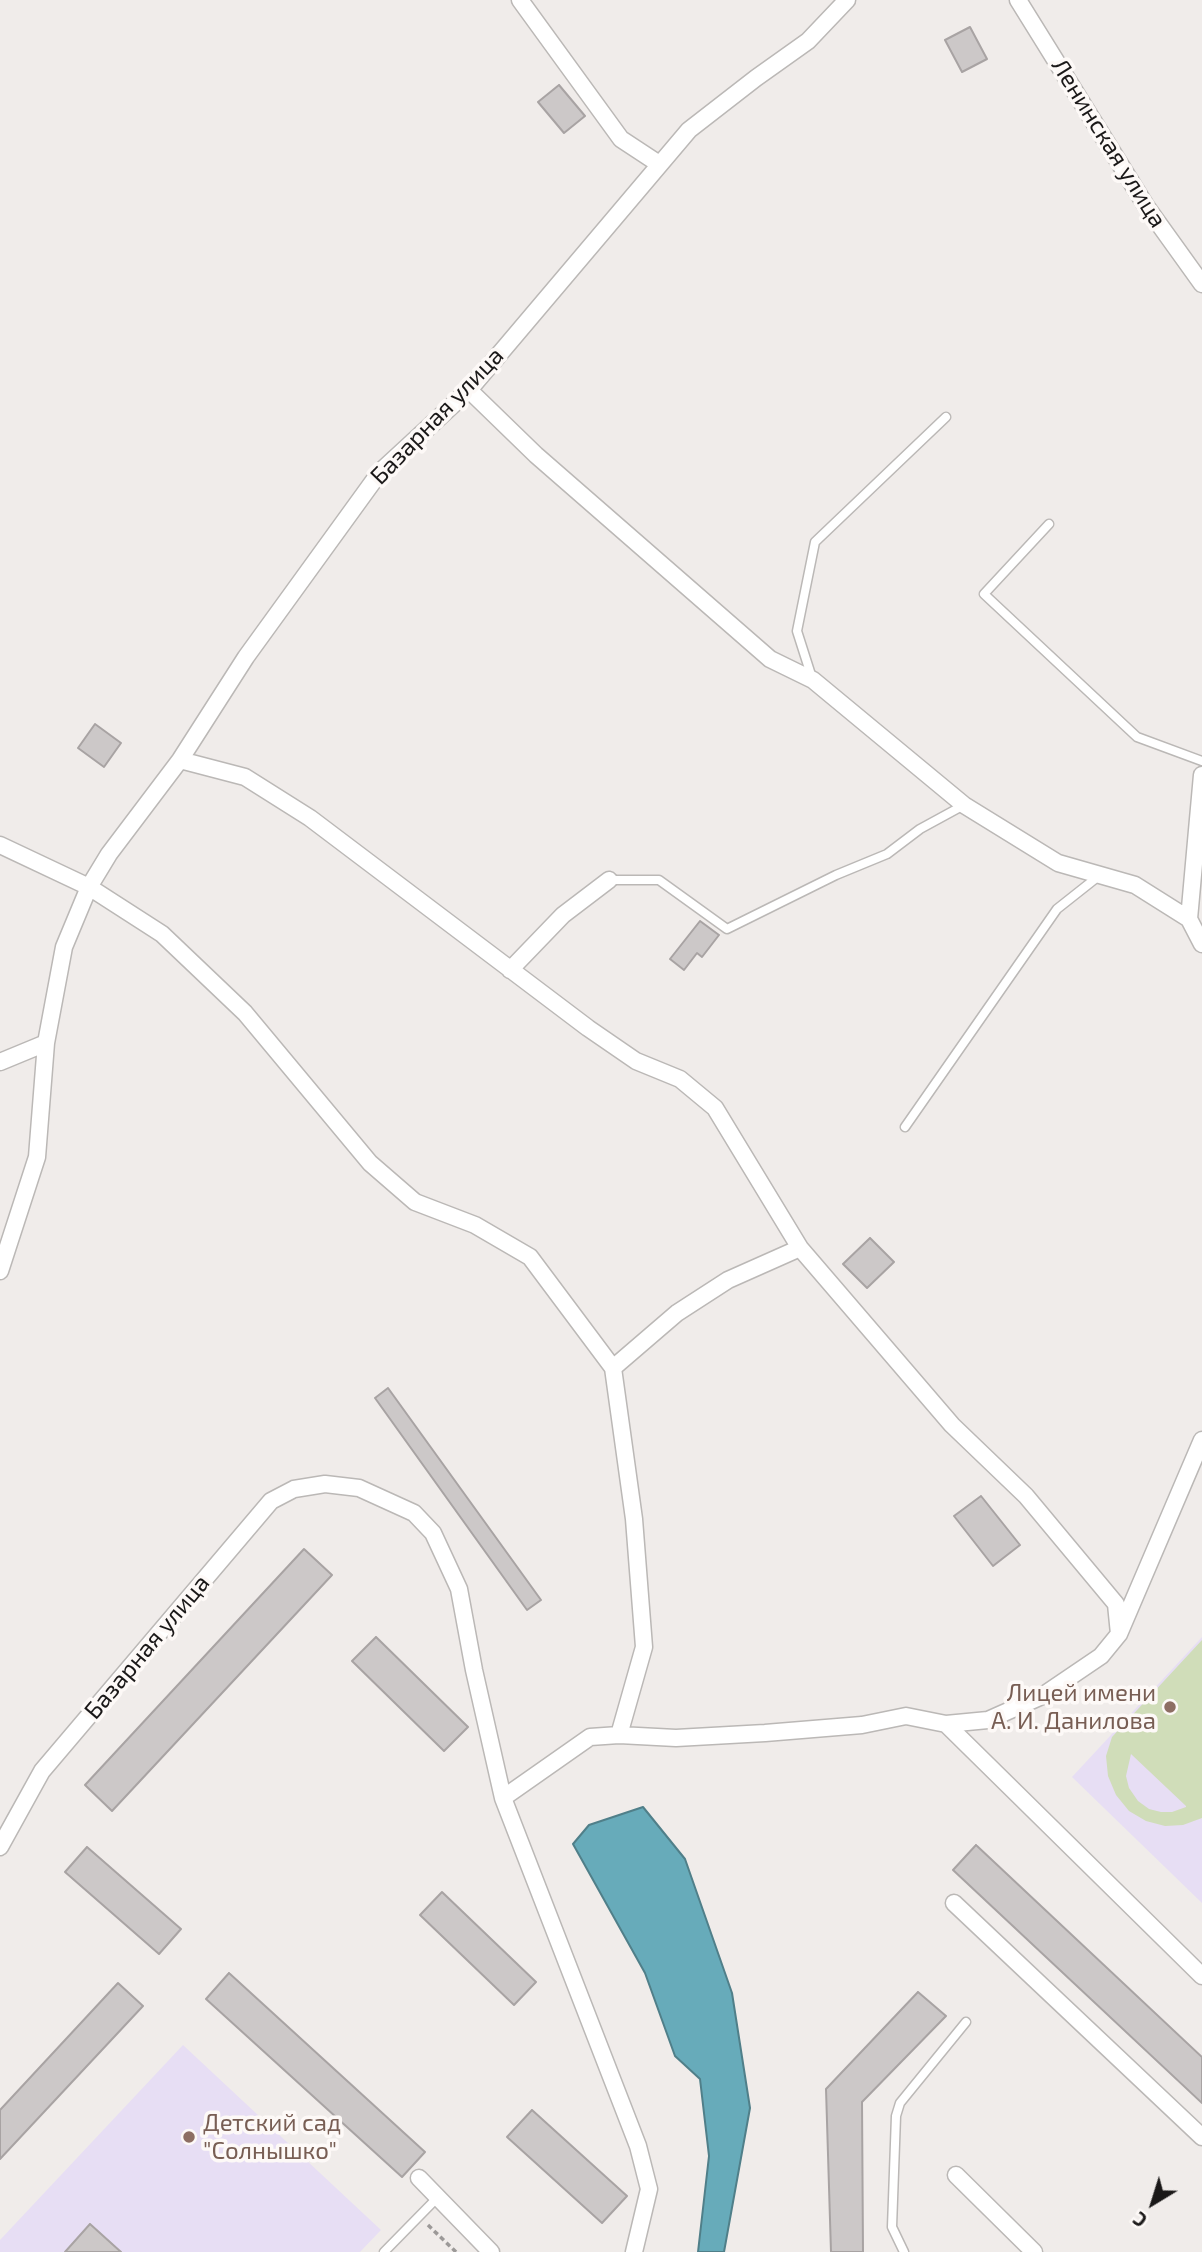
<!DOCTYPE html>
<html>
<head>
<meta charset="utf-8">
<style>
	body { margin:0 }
	#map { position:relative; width:1202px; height:2252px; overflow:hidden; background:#f0ecea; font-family:"Exo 2",sans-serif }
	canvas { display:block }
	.north { position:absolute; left:1118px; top:2168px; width:70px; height:70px; -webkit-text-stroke:5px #fdf9f7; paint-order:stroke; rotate:218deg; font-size:19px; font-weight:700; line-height:28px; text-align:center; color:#1a1818 }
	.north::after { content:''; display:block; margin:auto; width:24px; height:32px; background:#1a1818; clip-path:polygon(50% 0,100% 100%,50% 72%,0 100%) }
</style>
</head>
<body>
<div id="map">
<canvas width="1202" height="2252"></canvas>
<div class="north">С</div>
</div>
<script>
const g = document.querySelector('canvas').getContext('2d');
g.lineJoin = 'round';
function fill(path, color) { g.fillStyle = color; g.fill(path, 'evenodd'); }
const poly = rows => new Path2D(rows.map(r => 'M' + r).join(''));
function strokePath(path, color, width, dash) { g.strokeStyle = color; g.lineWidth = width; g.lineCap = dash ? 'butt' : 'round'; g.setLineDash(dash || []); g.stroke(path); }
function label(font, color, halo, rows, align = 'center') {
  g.font = font + ' "Exo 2",sans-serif'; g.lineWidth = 7; g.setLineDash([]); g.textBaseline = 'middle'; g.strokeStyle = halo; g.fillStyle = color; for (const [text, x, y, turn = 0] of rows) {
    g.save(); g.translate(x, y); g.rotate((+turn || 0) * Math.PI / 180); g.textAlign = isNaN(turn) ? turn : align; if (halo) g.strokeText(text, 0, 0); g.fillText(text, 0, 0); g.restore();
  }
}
fill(poly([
	[1202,1637,1202,1903,1072,1777],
	[183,2045,381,2230,360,2252,0,2252,0,2240]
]), '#e7def4');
fill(poly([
	[1202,1640,1202,1818,1183,1825,1165,1826,1146,1821,1129,1811,1116,1795,1108,1776,1106,1756,1112,1737],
	[1131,1754,1186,1806,1186,1807,1172,1812,1161,1812,1149,1809,1138,1801,1129,1788,1126,1776]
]), '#d0ddb9');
const water = poly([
	[643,1807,685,1859,732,1993,750,2108,724,2252,698,2252,709,2156,700,2079,675,2056,645,1973,573,1844,589,1825,643,1807]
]);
fill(water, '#67abba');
strokePath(water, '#507f89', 2);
const building = poly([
	[970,27,987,59,962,72,945,40,970,27],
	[559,85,585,116,564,133,538,102,559,85],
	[95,724,121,743,104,767,78,748,95,724],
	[700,921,719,935,702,957,697,953,684,970,670,959,700,921],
	[870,1238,894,1262,867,1288,843,1264,870,1238],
	[388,1388,541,1600,527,1610,375,1398,388,1388],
	[981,1496,1020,1545,993,1566,954,1516,981,1496],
	[304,1549,332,1575,112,1811,85,1785,304,1549],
	[376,1637,468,1727,444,1751,352,1661,376,1637],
	[976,1845,1202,2057,1202,2103,953,1870,976,1845],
	[87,1847,181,1929,159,1954,65,1872,87,1847],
	[442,1892,536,1982,514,2005,420,1915,442,1892],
	[229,1973,425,2152,402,2177,206,1999,229,1973],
	[118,1983,143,2006,0,2159,0,2110,118,1983],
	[918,1992,946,2016,862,2102,863,2252,831,2252,826,2089,918,1992],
	[532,2110,627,2196,602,2223,507,2137,532,2110],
	[90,2224,121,2252,65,2252,90,2224]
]);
fill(building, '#ccc8c8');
strokePath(building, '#a8a3a3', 2);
const lane = poly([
	[1049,524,984,594,1137,737,1202,761],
	[812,678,797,631,815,542,946,417],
	[609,880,659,880,727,929,836,875,887,854,920,829,964,805],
	[905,1127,1057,909,1100,875],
	[384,2252,438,2197],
	[904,2252,892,2227,896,2116,900,2103,966,2022]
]);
const street = poly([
	[520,0,621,139,659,164],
	[1018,0,1146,206,1202,284],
	[469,390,536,455,770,659,813,680,964,805,1058,863,1135,885,1189,919],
	[180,760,245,777,310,818,588,1028,636,1061,680,1079,715,1108,800,1248,952,1425,1026,1496,1116,1604,1119,1634],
	[1202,775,1189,919,1202,944],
	[0,845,89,887,162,934,245,1013,370,1163,415,1202,475,1225,530,1257,613,1368,634,1519,644,1647,619,1735,590,1737,503,1798],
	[510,970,563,915,609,880],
	[0,1062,46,1043],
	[0,1271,37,1157,46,1043,64,947,89,887,109,854,180,760,246,657,380,472,469,390,689,130,756,78,808,41,847,0],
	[613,1368,677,1313,728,1280,800,1248],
	[946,1724,1202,1976],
	[619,1735,676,1738,765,1733,862,1725,906,1716,946,1724,988,1720,1042,1696,1101,1656,1119,1634,1202,1440],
	[0,1847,42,1771,271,1501,294,1489,325,1484,359,1488,414,1513,433,1533,459,1589,474,1670,503,1798,638,2146,649,2189,634,2252],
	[954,1903,1202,2137],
	[956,2175,1034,2252],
	[419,2178,491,2252]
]);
strokePath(lane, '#bbb8b6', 11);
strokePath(street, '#bbb8b6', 19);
strokePath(poly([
	[428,2225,456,2252]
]), '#9c9998', 3.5, [5, 3.5]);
strokePath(lane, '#fff', 8);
strokePath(street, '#fff', 16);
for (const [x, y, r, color] of [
	[1170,1707,7,"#8d6e63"],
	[189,2137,7,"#8d6e63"]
]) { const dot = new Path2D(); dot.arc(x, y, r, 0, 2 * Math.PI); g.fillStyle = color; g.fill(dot); strokePath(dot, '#fdf9f7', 2.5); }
label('24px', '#1a1818', '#fdf9f7', [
	["Ленинская улица",1109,143,58],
	["Базарная улица",437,416,-46],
	["Базарная улица",147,1647,-50]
]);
label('24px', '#785e54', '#fdf9f7', [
	["Лицей имени",1156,1693],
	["А. И. Данилова",1156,1721],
	["Детский сад",203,2123,"left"],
	["\"Солнышко\"",203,2151,"left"]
], 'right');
</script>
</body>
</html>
